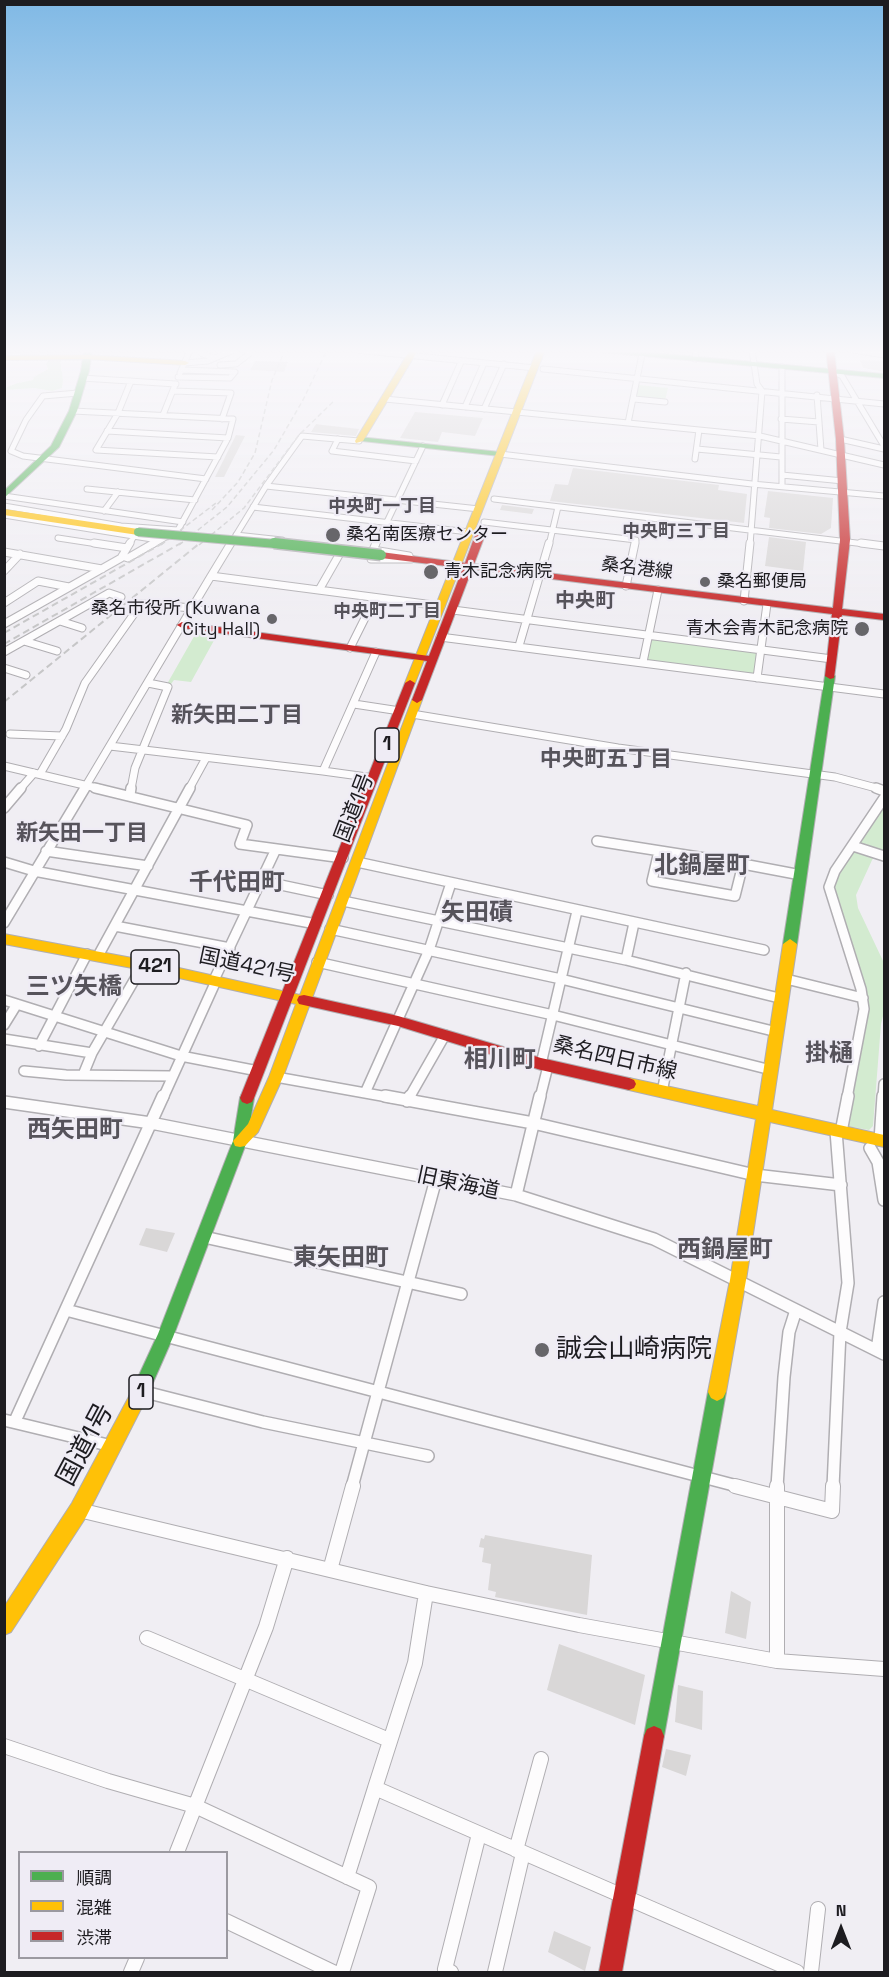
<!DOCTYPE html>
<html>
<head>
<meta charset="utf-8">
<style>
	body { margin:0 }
	#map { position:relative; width:889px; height:1977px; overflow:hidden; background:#f0eef3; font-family:"Space Grotesk","Noto Sans JP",sans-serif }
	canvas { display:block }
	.frame { position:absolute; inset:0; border:6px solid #1d1c20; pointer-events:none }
	.legend { position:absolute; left:18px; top:1851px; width:210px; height:108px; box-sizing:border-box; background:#efecf5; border:2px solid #9b99a0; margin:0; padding:8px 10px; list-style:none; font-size:18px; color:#1d1c20 }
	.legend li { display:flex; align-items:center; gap:12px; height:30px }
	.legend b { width:30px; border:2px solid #9b99a0 }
	.north { position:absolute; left:811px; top:1899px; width:60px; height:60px; -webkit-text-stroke:4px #efecf5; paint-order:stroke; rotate:0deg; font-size:16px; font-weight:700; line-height:24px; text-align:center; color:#1d1c20 }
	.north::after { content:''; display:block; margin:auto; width:21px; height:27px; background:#1d1c20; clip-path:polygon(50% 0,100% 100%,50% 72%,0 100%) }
</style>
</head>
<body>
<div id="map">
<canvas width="889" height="1977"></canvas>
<div class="frame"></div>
<ul class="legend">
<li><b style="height:8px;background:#4caf50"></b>順調</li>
<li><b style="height:8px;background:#ffc107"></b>混雑</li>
<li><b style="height:8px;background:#c62828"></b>渋滞</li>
</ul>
<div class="north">N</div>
</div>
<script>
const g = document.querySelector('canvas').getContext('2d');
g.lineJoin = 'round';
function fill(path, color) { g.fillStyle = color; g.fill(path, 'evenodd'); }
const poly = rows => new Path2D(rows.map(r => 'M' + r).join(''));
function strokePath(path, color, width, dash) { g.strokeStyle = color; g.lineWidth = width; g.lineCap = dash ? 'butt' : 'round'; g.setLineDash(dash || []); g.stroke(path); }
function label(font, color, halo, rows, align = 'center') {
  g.font = font + ' "Space Grotesk","Noto Sans JP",sans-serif'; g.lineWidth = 4.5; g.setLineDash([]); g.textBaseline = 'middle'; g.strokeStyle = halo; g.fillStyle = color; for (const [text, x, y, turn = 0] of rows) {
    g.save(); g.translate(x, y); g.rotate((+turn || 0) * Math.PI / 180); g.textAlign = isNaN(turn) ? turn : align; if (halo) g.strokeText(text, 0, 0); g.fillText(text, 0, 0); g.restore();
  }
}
fill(poly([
	[49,360,60,360,63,380,62,388,52,391,34,388,6,390,7,387,18,383,33,380,34,377,48,369,46,364],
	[639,385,668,388,665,401,636,398],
	[196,633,217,635,191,682,174,680,171,684,167,684],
	[654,639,754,652,757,654,754,674,649,661,647,660,651,640],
	[884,805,884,851,873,858,856,895,858,908,884,963,884,1012,881,1024,873,1126,869,1130,847,1126,858,1056,869,1007,865,985,833,889,835,879]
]), '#d3ebd0');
fill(poly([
	[860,360,885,361,885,372,863,368],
	[255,361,288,362,284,372,250,370],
	[415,412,483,418,475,436,442,432,438,442,400,438],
	[316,424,323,425,359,429,356,436,311,432],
	[236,435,245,436,224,477,215,477],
	[573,468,719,485,718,490,747,494,744,523,550,501,555,484,568,485],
	[768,491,833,498,831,528,821,534,769,528,770,518,764,517],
	[502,505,534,509,532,514,500,510],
	[769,537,806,542,803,571,765,566],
	[146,1228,175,1233,167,1252,139,1245],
	[485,1535,592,1555,587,1615,495,1597,496,1592,488,1590,491,1564,482,1562,484,1548,479,1547,481,1538,484,1539],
	[731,1591,751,1602,746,1639,725,1633],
	[559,1644,645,1675,635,1725,547,1690],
	[678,1685,703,1691,702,1730,675,1722],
	[666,1749,691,1755,686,1776,662,1767],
	[554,1931,591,1947,585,1971,548,1952]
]), '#d9d7d7');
const streetFar4 = poly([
	[202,350,202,354,214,358],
	[356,350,535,368],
	[854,350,884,355],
	[695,359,696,350],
	[185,363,208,361,234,350],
	[220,365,236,364,249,354,250,350],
	[782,367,782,485],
	[543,369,884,404],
	[835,372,842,376,884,446],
	[180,373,190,350],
	[178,377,230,378,235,372,182,370],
	[82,378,176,384],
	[131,381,118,413,96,450,218,457],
	[173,391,231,393,222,419],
	[78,393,43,396,26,420,11,451,23,456,206,479],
	[817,395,821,450],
	[385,399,760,436,884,465],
	[634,399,665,402],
	[442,405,461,362],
	[465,407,484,363],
	[484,409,504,364],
	[73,411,233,419,228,438,178,530,152,545],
	[163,415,175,385],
	[781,419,819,422],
	[628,423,642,354],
	[107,431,228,438],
	[338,439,332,451,416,461],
	[840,439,884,449],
	[697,449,781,457],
	[500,454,752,484,884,496],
	[695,459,699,430],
	[782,475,843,481],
	[266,486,479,509],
	[87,489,195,500],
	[4,496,183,522],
	[494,499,873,545],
	[4,506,121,526,178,530],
	[253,507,469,532],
	[104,511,118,492],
	[4,515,158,540],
	[484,522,636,540,635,545],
	[236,535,282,540],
	[58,538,104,545],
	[129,545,134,536],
	[230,545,266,486,302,436,359,441],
	[376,545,423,446],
	[549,545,558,507],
	[750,545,762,391,757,384,752,350]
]);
const streetFar3 = poly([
	[94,543,127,548],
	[231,543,211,576,441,606],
	[861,543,884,546],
	[373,550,409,556],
	[373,550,376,543],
	[4,552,102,569],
	[122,556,128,558,154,543],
	[371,559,411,559],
	[4,571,20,554],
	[626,586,635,543],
	[319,590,339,555],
	[744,601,750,543],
	[4,603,38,581,69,587],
	[192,609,209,611],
	[453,610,832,659],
	[60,621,82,628],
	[4,624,121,558,130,543],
	[440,637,884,694],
	[24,641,57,651],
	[519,646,549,543],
	[350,648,375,598],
	[4,652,109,593,121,597],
	[643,662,658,590],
	[4,668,26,675],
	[757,678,767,604],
	[354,704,400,711],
	[412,714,618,748,835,777,880,789],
	[10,734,62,736],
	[110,746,323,771,376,652],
	[4,766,101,789],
	[323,771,374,778],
	[40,774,66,729,85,683,141,604,193,608],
	[20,789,34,773],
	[84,789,211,576],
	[131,789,135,768,168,687,148,683],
	[189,789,206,758]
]);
const streetFar2 = poly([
	[95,788,247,825,240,844,343,858],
	[876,788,884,791],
	[130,795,131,788],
	[4,808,21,788],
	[597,841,743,864],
	[853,846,884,856],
	[46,851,148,866],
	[659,851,652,881,735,896,743,864,801,875],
	[4,862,34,871,316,924],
	[357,862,764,950],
	[262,881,328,895],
	[343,901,626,960,783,999],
	[4,923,85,788],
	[115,926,230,948],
	[330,929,561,979,777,1032],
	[98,956,190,788],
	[626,960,634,923],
	[317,962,553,1015,771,1070],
	[786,979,863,998],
	[214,980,276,849],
	[4,1000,181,1056,258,1071],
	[4,1025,17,1004],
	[4,1039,92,1053,143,965],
	[39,1046,87,954],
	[541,1064,577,911],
	[24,1071,66,1075,172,1076],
	[83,1075,92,1053],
	[276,1077,393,1098],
	[662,1092,686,973],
	[365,1093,429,950,451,883],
	[163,1098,216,981],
	[409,1098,445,1035],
	[540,1098,548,1066],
	[847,1098,864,1009,861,989,829,887,835,871,884,798],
	[883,1098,884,1084]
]);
const streetFar1 = poly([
	[385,1096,533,1123,755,1175,841,1185],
	[407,1101,410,1096],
	[4,1102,151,1123,516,1195,654,1239,884,1354],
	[841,1132,848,1096],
	[880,1140,883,1096],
	[870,1148,878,1162,884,1200],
	[516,1195,540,1096],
	[204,1237,461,1294],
	[66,1310,741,1487],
	[877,1350,884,1302],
	[141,1391,263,1422,428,1456],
	[4,1420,112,1446],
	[15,1421,163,1096],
	[352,1487,436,1179],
	[777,1487,784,1377,789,1332,796,1310],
	[833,1487,840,1332,848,1283,836,1131]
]);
const street = poly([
	[735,1486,832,1511,833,1486],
	[777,1486,777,1661],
	[79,1510,426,1593,579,1625,777,1661,884,1669],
	[330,1570,353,1486],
	[426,1593,415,1663,375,1788,797,1972],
	[147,1638,389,1740],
	[4,1746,108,1781,195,1806,369,1887,342,1972],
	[516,1850,541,1759],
	[177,1852,266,1627,287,1558],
	[347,1877,375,1788],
	[226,1921,333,1972],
	[131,1972,137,1958],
	[451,1972,445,1969,479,1834],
	[495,1972,523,1853],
	[811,1972,818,1909]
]);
const fast = poly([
	[84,350,92,350,89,371,77,411,59,447,4,498,4,491,51,446,69,411,81,371,84,350],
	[596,350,623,350,884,374,884,378,600,352,596,350],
	[359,437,500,452,504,454,500,456,362,441,358,439,359,437],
	[830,673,835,676,797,944,790,949,783,944,825,676,830,673],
	[247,1092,252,1094,254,1098,247,1141,173,1337,144,1403,138,1406,132,1403,129,1397,158,1334,233,1141,240,1098,242,1094,247,1092],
	[717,1383,723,1386,726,1392,664,1736,661,1743,654,1746,647,1743,644,1736,708,1392,711,1386,717,1383]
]);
const slow = poly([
	[410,350,418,350,363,441,356,443,355,441,410,350],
	[537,350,545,350,415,683,410,686,406,685,405,683,537,350],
	[87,355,185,361,189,363,185,365,87,359,4,360,4,356,87,355],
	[4,509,138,529,143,532,138,535,4,515,4,509],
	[417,697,422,700,283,1077,258,1132,245,1146,240,1147,235,1146,233,1141,248,1124,269,1077,296,1004,143,970,4,944,4,934,143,960,300,995,412,700,417,697],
	[790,939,797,944,772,1110,884,1135,884,1147,770,1122,746,1280,726,1392,723,1398,717,1401,711,1398,708,1392,730,1280,756,1119,629,1090,624,1088,622,1084,624,1080,629,1078,758,1106,783,944,790,939],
	[138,1388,144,1391,147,1397,86,1517,11,1632,4,1635,4,1607,72,1503,132,1391,138,1388]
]);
const jam = poly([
	[826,350,834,350,844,439,850,540,842,609,884,614,884,620,842,615,834,678,830,679,825,676,832,614,472,569,422,700,417,703,412,700,427,661,182,628,177,625,182,622,429,656,463,568,381,558,376,555,381,552,465,563,477,530,482,527,487,530,474,564,833,608,840,540,836,439,826,350],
	[410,680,415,683,254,1098,252,1102,247,1104,242,1102,240,1098,405,683,410,680],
	[304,995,398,1016,541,1058,629,1078,634,1080,636,1084,634,1088,629,1090,541,1070,398,1026,299,1004,297,1000,299,996,304,995],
	[654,1726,661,1729,664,1736,622,1972,599,1972,644,1736,647,1729,654,1726]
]);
strokePath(streetFar4, '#b0aeb2', 7);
strokePath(streetFar3, '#b0aeb2', 9);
strokePath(streetFar2, '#b0aeb2', 12);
strokePath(streetFar1, '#b0aeb2', 14);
strokePath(street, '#b0aeb2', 16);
strokePath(fast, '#b0aeb2', 2);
strokePath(slow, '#b0aeb2', 2);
strokePath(jam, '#b0aeb2', 2);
strokePath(streetFar4, '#fdfcfd', 5);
strokePath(streetFar3, '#fdfcfd', 7);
strokePath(streetFar2, '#fdfcfd', 9);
strokePath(streetFar1, '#fdfcfd', 11);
strokePath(street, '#fdfcfd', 14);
fill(fast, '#4caf50');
fill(slow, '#ffc107');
fill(jam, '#c62828');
strokePath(poly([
	[212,510,238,482,255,453,272,380,285,350],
	[161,545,216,503],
	[179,545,227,507,274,450,303,400,327,350],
	[199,545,244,508,299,435,335,400]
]), '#c6c6c7', 1.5, [5, 3]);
strokePath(poly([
	[4,633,163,543],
	[4,644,181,543],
	[4,702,200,543]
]), '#c6c6c7', 2, [7, 4]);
const fastBridgeFar1 = poly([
	[138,532,288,545]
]);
const fastBridge = poly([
	[274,543,381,555]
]);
strokePath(fastBridgeFar1, '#b0aeb2', 10, []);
strokePath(fastBridge, '#b0aeb2', 13, []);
strokePath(fastBridgeFar1, '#4caf50', 8);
strokePath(fastBridge, '#4caf50', 10);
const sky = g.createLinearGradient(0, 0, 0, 627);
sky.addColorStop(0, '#80b9e5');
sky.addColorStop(0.56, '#f8f7fa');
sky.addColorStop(1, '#f8f7fa00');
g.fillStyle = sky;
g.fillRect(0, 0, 889, 627);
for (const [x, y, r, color] of [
	[333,535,8,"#67666a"],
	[431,572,8,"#67666a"],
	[705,582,6,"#67666a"],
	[272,619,6,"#67666a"],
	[862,629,8,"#67666a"],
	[542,1350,8,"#67666a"]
]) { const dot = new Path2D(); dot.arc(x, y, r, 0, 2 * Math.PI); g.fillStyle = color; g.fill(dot); strokePath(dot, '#efecf5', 2); }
label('bold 18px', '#56535b', '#efecf5', [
	["中央町一丁目",382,507],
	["中央町三丁目",676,532],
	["中央町二丁目",387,612]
]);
label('18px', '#1d1c20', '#efecf5', [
	["桑名南医療センター",346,535],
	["青木記念病院",444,572],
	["桑名郵便局",717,582],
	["桑名市役所 (Kuwana",260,609,"right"],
	["City Hall)",260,630,"right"],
	["青木会青木記念病院",848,629,"right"]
], 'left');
label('18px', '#1d1c20', '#efecf5', [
	["桑名港線",637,569,7]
]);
label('bold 20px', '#56535b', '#efecf5', [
	["中央町",585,602]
]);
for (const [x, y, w] of [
	[387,745,24],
	[155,967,48],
	[141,1392,24]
]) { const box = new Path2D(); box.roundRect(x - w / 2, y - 17, w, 34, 4.5); g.fillStyle = '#efecf5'; g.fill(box); strokePath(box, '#1d1c20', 1.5); }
label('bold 20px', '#1d1c20', null, [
	["1",387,745],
	["421",155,967],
	["1",141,1392]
]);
label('21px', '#1d1c20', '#efecf5', [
	["国道1号",355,808,-69],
	["国道421号",247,966,12],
	["桑名四日市線",615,1059,13],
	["旧東海道",458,1184,12]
]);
label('bold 22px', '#56535b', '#efecf5', [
	["新矢田二丁目",237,716],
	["中央町五丁目",606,760],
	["新矢田一丁目",82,834]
]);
label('bold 24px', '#56535b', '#efecf5', [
	["北鍋屋町",702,866],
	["千代田町",237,883],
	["矢田磧",477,913],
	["三ツ矢橋",74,987],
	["掛樋",829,1054],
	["相川町",500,1060],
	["西矢田町",75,1130],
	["西鍋屋町",725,1250],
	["東矢田町",341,1258]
]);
label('26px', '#1d1c20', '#efecf5', [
	["誠会山崎病院",556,1350]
], 'left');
label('26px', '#1d1c20', '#efecf5', [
	["国道1号",86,1445,-62]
]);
</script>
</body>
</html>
